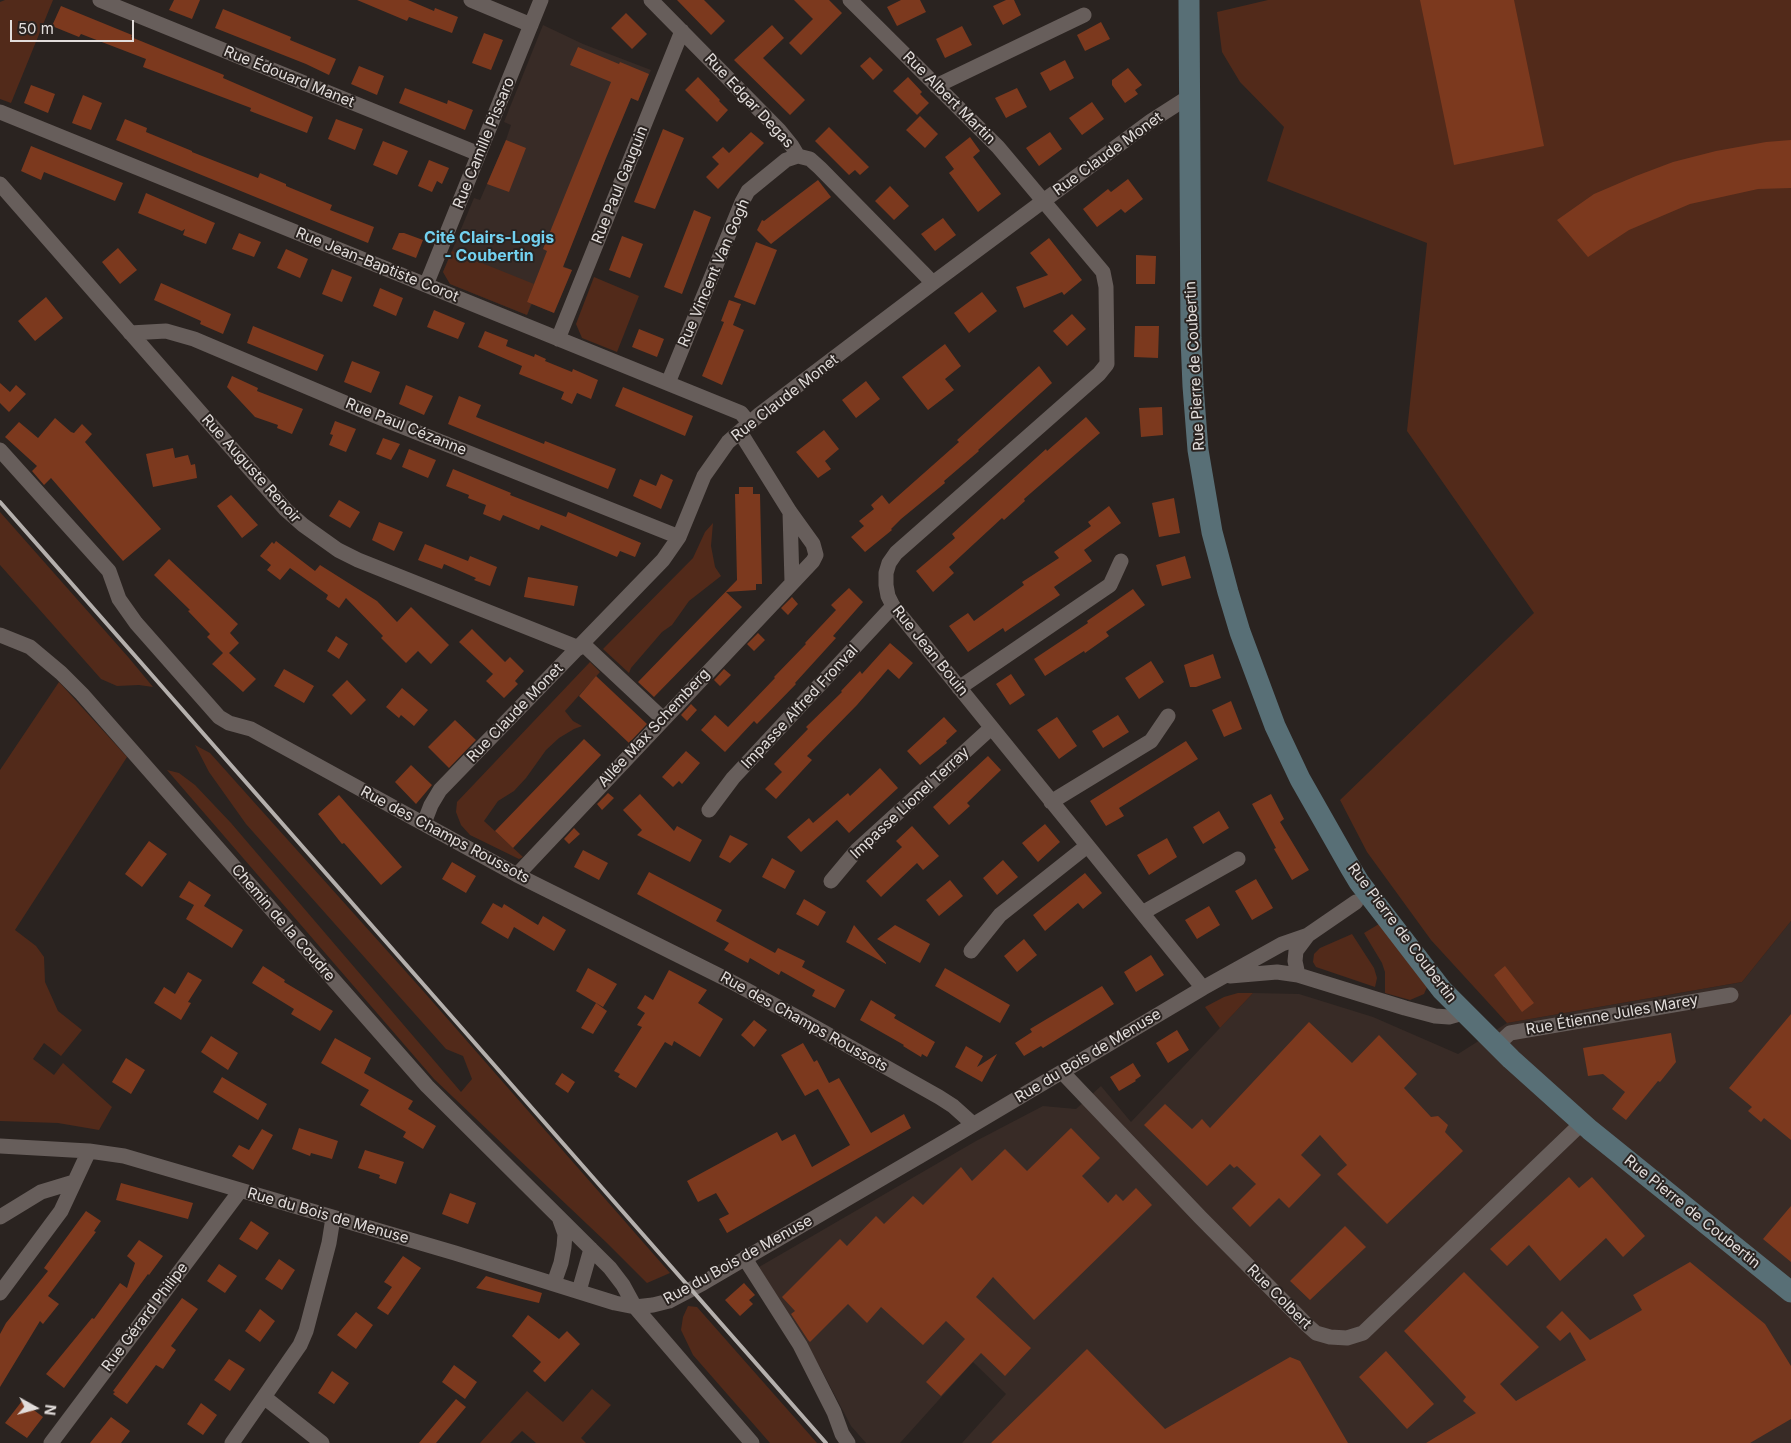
<!DOCTYPE html>
<html>
<head>
<meta charset="utf-8">
<style>
	body { margin:0 }
	#map { position:relative; width:1791px; height:1443px; overflow:hidden; background:#2a2320; font-family:Inter,sans-serif }
	canvas { display:block }
	.north { position:absolute; left:10px; top:1383px; width:50px; height:50px; -webkit-text-stroke:4px #2a2320; paint-order:stroke; rotate:97deg; font-size:14px; font-weight:700; line-height:20px; text-align:center; color:#e2dddb }
	.north::after { content:''; display:block; margin:auto; width:18px; height:22px; background:#e2dddb; clip-path:polygon(50% 0,100% 100%,50% 72%,0 100%) }
	.scale { position:absolute; left:10px; top:20px; width:124px; height:22px; box-sizing:border-box; border:2px solid #e2dddb; border-top:0; padding-left:6px; font-size:15px; line-height:18px; white-space:nowrap; color:#e2dddb; -webkit-text-stroke:4px #2a2320; paint-order:stroke }
</style>
</head>
<body>
<div id="map">
<canvas width="1791" height="1443"></canvas>
<div class="north">N</div>
<div class="scale">50 m</div>
</div>
<script>
const g = document.querySelector('canvas').getContext('2d');
g.lineJoin = 'round';
function fill(path, color) { g.fillStyle = color; g.fill(path, 'evenodd'); }
const poly = rows => new Path2D(rows.map(r => 'M' + r).join(''));
function strokePath(path, color, width, dash) { g.strokeStyle = color; g.lineWidth = width; g.lineCap = dash ? 'butt' : 'round'; g.setLineDash(dash || []); g.stroke(path); }
function label(font, color, halo, rows, align = 'center') {
  g.font = font + ' Inter,sans-serif'; g.lineWidth = 4; g.setLineDash([]); g.textBaseline = 'middle'; g.strokeStyle = halo; g.fillStyle = color; for (const [text, x, y, turn = 0] of rows) {
    g.save(); g.translate(x, y); g.rotate((+turn || 0) * Math.PI / 180); g.textAlign = isNaN(turn) ? turn : align; if (halo) g.strokeText(text, 0, 0); g.fillText(text, 0, 0); g.restore();
  }
}
fill(poly([
	[543,25,583,44,651,70,638,101,631,98,606,158,563,266,572,270,554,313,532,304,527,315,450,284,443,272,474,198,480,200,506,140,511,125,504,122],
	[1791,921,1791,1443,962,1443,1006,1394,973,1362,900,1443,866,1443,851,1426,821,1369,759,1267,976,1141,1043,1106,1076,1109,1101,1086,1131,1122,1253,993,1299,994,1373,1017,1458,1054,1507,1023,1742,982]
]), '#382b26');
fill(poly([
	[5,0,53,0,11,103,0,99,0,2],
	[1268,0,1791,0,1791,921,1742,982,1507,1023,1431,940,1367,852,1340,800,1534,613,1407,431,1427,243,1267,181,1284,127,1240,82,1222,52,1217,12],
	[452,251,534,284,527,302,531,304,527,315,450,284,443,272],
	[594,277,639,296,617,352,582,338,576,324],
	[0,512,129,658,153,687,139,685,117,686,101,679,0,565],
	[713,523,711,546,715,567,721,576,689,601,672,625,662,632,631,668,629,673,603,649,693,558,705,532],
	[590,662,600,672,565,711,573,721,582,726,574,729,559,738,546,750,526,778,514,791,498,801,484,821,523,857,519,859,470,835,461,825,456,812,457,802],
	[59,682,127,757,15,930,36,946,44,957,45,982,58,1011,82,1030,61,1056,44,1043,33,1059,54,1075,63,1063,112,1107,99,1130,58,1123,0,1121,0,770],
	[195,745,210,753,424,992,670,1273,647,1283,607,1243,434,1079,167,770,179,773,195,785,231,823,461,1092,472,1079,463,1056,446,1049,246,824,209,772],
	[1379,924,1427,987,1424,994,1410,1000,1385,993,1385,972,1382,963,1364,933],
	[1352,934,1374,968,1377,978,1375,987,1316,967,1313,962,1314,954,1320,948],
	[1238,993,1253,993,1220,1028,1205,1007,1224,997],
	[688,1306,697,1307,817,1443,770,1443,693,1355,681,1330,683,1317],
	[592,1389,611,1405,581,1438,586,1443,536,1443,522,1431,510,1443,480,1443,527,1391,563,1422]
]), '#522a1a');
fill(poly([
	[174,0,200,0,192,19,169,10],
	[357,0,408,0,434,11,435,8,458,17,452,33,409,17,407,21],
	[677,0,704,0,725,21,711,35],
	[794,0,829,0,842,13,801,55,789,43,813,19],
	[901,0,920,0,926,12,897,26,887,7],
	[1006,0,1014,0,1021,15,1003,25,993,6],
	[1420,0,1514,0,1544,146,1454,165],
	[61,6,132,35,131,37,224,75,223,78,313,117,307,133,250,111,251,108,143,67,146,59,81,34,79,37,52,26],
	[223,9,291,37,290,40,336,59,329,75,306,64,215,28],
	[626,13,647,34,632,49,611,28],
	[1101,22,1110,39,1085,51,1077,35],
	[772,25,784,38,763,58,805,100,790,115,734,60],
	[962,26,972,45,945,58,936,39],
	[484,33,503,40,491,70,472,63],
	[578,47,619,64,620,62,649,74,638,101,631,98,606,158,563,267,572,270,554,313,527,302,547,251,543,249,611,82,570,65],
	[870,57,883,70,873,80,860,66],
	[1065,60,1074,78,1050,91,1040,73],
	[359,66,384,76,377,95,351,84],
	[1128,68,1142,85,1135,90,1138,94,1125,103,1112,85,1112,80],
	[698,77,720,100,719,101,728,110,717,122,685,90],
	[908,77,922,92,920,94,929,103,917,115,893,91],
	[31,85,55,94,48,113,24,103],
	[405,88,447,104,448,100,473,110,465,130,399,103],
	[1017,88,1027,107,1006,118,995,98],
	[83,95,102,103,91,130,72,123],
	[1092,102,1104,119,1082,135,1069,118],
	[920,116,938,134,925,148,906,130],
	[125,119,147,128,146,132,192,151,192,152,258,178,260,173,286,184,286,186,332,205,330,210,374,227,368,243,116,140],
	[336,119,363,129,355,150,328,139],
	[829,127,869,167,860,175,855,170,849,175,815,141],
	[663,129,684,138,655,209,634,202],
	[751,132,764,143,718,189,706,177,719,164,712,157,723,147,729,153],
	[1050,132,1062,149,1039,166,1026,148],
	[970,137,980,151,973,157,1001,194,978,212,949,173,954,169,945,157],
	[506,140,526,148,509,192,487,184],
	[1791,140,1791,188,1758,189,1690,204,1629,230,1588,257,1557,220,1594,194,1636,176,1673,162,1716,151,1766,142],
	[383,141,408,151,397,175,373,165],
	[31,146,123,183,115,201,44,172,41,180,21,171],
	[429,160,449,168,442,184,437,181,432,192,418,186],
	[1128,179,1143,199,1125,213,1121,209,1097,227,1083,209,1108,189,1111,192],
	[818,180,831,197,771,244,757,230,762,220,764,221],
	[890,186,909,206,894,220,875,201],
	[146,193,215,223,206,244,183,235,185,229,182,231,138,213],
	[694,210,711,217,682,294,664,287],
	[943,218,956,235,935,251,921,234],
	[239,233,261,242,254,257,232,249],
	[399,233,404,233,423,240,416,258,392,249],
	[622,236,643,244,630,278,609,270],
	[1049,238,1082,280,1064,295,1062,292,1024,308,1016,287,1048,275,1030,253],
	[756,242,777,250,755,305,734,297],
	[118,248,137,270,120,284,102,262],
	[286,249,308,259,300,278,277,268],
	[1136,255,1156,256,1155,284,1136,284],
	[332,269,352,277,342,302,322,294],
	[161,283,231,314,223,334,200,324,201,321,154,300],
	[380,288,403,298,396,316,373,306],
	[982,292,997,311,969,333,954,313],
	[46,297,63,318,35,341,18,321],
	[729,300,741,304,733,325,744,330,722,385,702,376,724,322,721,321],
	[434,310,465,323,458,339,427,327],
	[1072,314,1086,329,1067,346,1053,331],
	[253,326,324,355,317,371,247,343],
	[1135,326,1159,326,1158,358,1134,357],
	[639,329,664,339,657,357,632,347],
	[485,331,508,340,506,346,534,357,535,354,546,359,545,361,572,372,573,369,598,380,591,399,577,393,572,404,561,399,564,392,519,374,522,366,478,347],
	[945,344,961,366,945,379,954,390,928,410,902,377],
	[352,361,380,372,371,393,344,382],
	[1039,366,1052,383,978,450,979,451,944,481,945,483,901,519,891,529,892,530,865,552,851,537,864,526,859,521,874,509,871,505,882,495,889,504,959,442,957,440],
	[232,376,258,388,257,391,303,409,292,434,277,428,278,425,255,417,227,387],
	[866,381,880,399,856,418,842,400],
	[0,383,10,392,16,385,26,394,9,412,0,403],
	[406,385,433,396,424,415,399,404],
	[623,387,693,416,685,436,615,406],
	[459,396,481,405,476,417,544,444,545,441,616,469,608,489,448,424],
	[1162,407,1163,435,1141,437,1139,408],
	[1086,417,1100,433,1024,499,1025,501,1004,520,1002,518,949,567,954,573,933,592,916,571,955,538,952,534,1046,449,1047,451],
	[55,418,71,432,74,433,82,424,92,434,85,442,161,529,123,561,51,478,44,485,32,471,37,466,5,437,19,422,38,438],
	[335,421,356,429,346,452,329,445,333,435,330,434],
	[824,430,839,449,825,461,831,469,818,478,796,452],
	[383,438,400,444,391,460,376,454],
	[173,448,175,458,188,455,191,465,195,464,197,478,153,487,146,454],
	[409,449,436,460,428,478,402,467],
	[453,469,511,493,510,495,566,517,568,512,641,543,635,557,620,551,617,557,541,525,539,530,503,515,500,521,483,514,486,505,468,498,469,495,446,486],
	[661,474,673,480,661,509,633,496,640,479,656,486],
	[739,487,753,487,753,494,760,494,762,584,756,584,756,590,726,592,742,607,654,697,638,682,737,580,735,494,739,494],
	[231,495,258,525,242,538,217,506],
	[1174,498,1180,533,1159,537,1152,503],
	[339,500,360,512,350,528,329,516],
	[1109,506,1121,523,1084,550,1092,561,1054,587,1060,595,1005,632,1003,628,968,652,949,626,968,613,974,621,1024,585,1022,582,1059,558,1054,552,1091,526,1088,522],
	[379,522,403,532,394,551,372,540],
	[276,541,315,571,320,565,377,601,397,622,411,607,449,645,431,664,418,651,406,663,381,638,383,636,346,598,339,608,326,599,328,595,290,568,280,580,267,570,271,565,260,556,272,542,274,544],
	[425,544,468,561,470,556,497,567,490,586,474,580,476,578,444,564,442,569,418,560],
	[1185,556,1191,578,1162,586,1156,565],
	[169,559,238,624,230,633,239,643,229,653,256,679,243,692,212,664,223,653,207,637,210,634,188,611,190,610,154,575],
	[528,577,578,586,574,606,524,597],
	[849,588,863,602,833,636,836,638,795,683,796,684,757,724,754,721,725,752,701,730,715,715,728,727,775,678,774,677,806,644,805,643,836,610,831,605],
	[1133,589,1145,605,1106,632,1109,636,1085,653,1084,651,1045,676,1034,659,1088,623,1087,621],
	[792,597,798,604,788,615,781,608],
	[472,629,505,662,510,657,524,671,515,681,518,684,504,698,486,681,493,674,459,642],
	[758,633,765,640,754,651,747,644],
	[336,636,348,644,339,659,327,651],
	[890,643,913,663,899,679,888,669,857,705,807,756,812,760,776,799,765,789,782,772,774,764,808,729,806,727,842,692,841,691,860,671,862,674],
	[1213,654,1221,678,1196,687,1190,687,1184,665],
	[1151,661,1164,682,1139,699,1125,678],
	[284,669,314,686,304,703,274,686],
	[724,669,731,675,720,686,714,680],
	[1011,674,1025,695,1010,705,996,684],
	[596,676,647,724,629,743,579,696],
	[347,680,366,700,351,715,332,695],
	[402,688,428,710,414,726,401,715,399,718,386,707],
	[1231,701,1242,729,1224,737,1212,710],
	[691,704,697,710,687,721,681,715],
	[1118,715,1129,732,1103,748,1092,731],
	[944,717,957,731,946,741,947,743,920,765,907,751],
	[1057,717,1077,746,1059,759,1037,730],
	[455,720,476,740,449,768,428,747],
	[584,739,601,755,513,848,495,831],
	[1186,741,1198,759,1119,808,1124,816,1106,826,1090,801],
	[686,751,700,763,682,784,679,781,673,787,662,777],
	[988,756,1001,770,967,803,970,806,949,825,933,807],
	[411,765,432,785,416,804,395,782],
	[880,768,898,788,849,833,837,820,801,852,787,837,809,818,813,823,848,793,850,796],
	[608,793,614,798,602,810,597,804],
	[640,794,674,831,677,826,702,840,690,862,637,835,642,830,623,810],
	[1271,794,1284,819,1280,822,1309,870,1292,880,1274,849,1276,848,1252,804],
	[339,795,402,867,381,885,344,843,342,844,318,814],
	[1219,811,1229,828,1203,844,1193,827],
	[1045,824,1060,842,1038,862,1022,843],
	[912,826,939,856,923,870,917,863,881,897,866,881,902,847,896,841],
	[574,828,580,834,569,844,564,839],
	[730,835,748,844,730,863,719,857],
	[1167,838,1177,857,1149,875,1137,855],
	[149,841,167,854,142,887,125,874],
	[583,850,608,863,599,880,574,867],
	[772,858,795,871,785,889,762,877],
	[1003,860,1018,877,997,895,983,878],
	[452,862,476,876,466,893,442,879],
	[649,872,722,910,716,921,775,953,778,948,805,961,802,967,845,990,835,1008,812,996,815,990,781,971,779,975,750,958,748,963,724,950,729,943,637,894],
	[1085,873,1102,893,1083,909,1078,903,1045,931,1033,915],
	[1256,879,1273,908,1252,920,1235,891],
	[950,880,963,896,939,916,926,900],
	[189,881,211,895,204,906,243,930,232,948,186,919,194,905,179,897],
	[804,899,826,912,818,926,796,914],
	[493,903,502,908,504,904,538,925,543,916,566,930,554,951,514,927,508,939,481,923],
	[1209,906,1220,925,1197,939,1185,920],
	[854,925,886,963,886,964,846,942],
	[895,925,930,944,920,963,877,939],
	[1024,939,1037,955,1017,972,1004,956],
	[1151,955,1164,975,1136,992,1124,972],
	[263,966,285,980,284,982,333,1011,320,1031,291,1014,294,1009,252,983],
	[1505,966,1534,1003,1522,1012,1494,975],
	[588,968,617,984,603,1007,576,991],
	[945,968,1010,1005,1000,1023,935,986],
	[669,970,707,990,698,1003,723,1019,700,1057,674,1041,672,1046,665,1042,636,1088,618,1077,620,1074,614,1071,642,1027,637,1025,645,1013,637,1008,645,995,653,1000],
	[188,972,202,980,188,1002,191,1003,181,1020,154,1003,164,987,175,994],
	[1102,986,1114,1004,1043,1048,1041,1046,1024,1056,1015,1043,1032,1032,1030,1029],
	[871,1000,896,1015,894,1018,935,1042,927,1057,922,1054,921,1057,903,1046,904,1045,860,1020],
	[596,1003,607,1011,593,1034,581,1028],
	[1791,1014,1791,1140,1764,1118,1761,1122,1748,1111,1752,1107,1729,1088],
	[754,1020,767,1030,754,1047,741,1035],
	[1309,1022,1352,1063,1379,1035,1417,1074,1404,1088,1431,1117,1438,1116,1448,1125,1445,1132,1463,1151,1387,1224,1337,1174,1347,1165,1320,1135,1301,1155,1321,1175,1289,1208,1279,1198,1250,1227,1232,1208,1256,1184,1237,1166,1234,1168,1230,1164,1207,1186,1144,1125,1165,1104,1192,1129,1202,1119,1210,1128],
	[1177,1030,1189,1050,1168,1063,1156,1043],
	[1671,1033,1676,1062,1660,1082,1658,1081,1626,1120,1612,1109,1625,1092,1603,1074,1588,1076,1583,1048],
	[211,1036,238,1053,228,1070,201,1052],
	[335,1038,371,1058,364,1073,413,1101,408,1109,436,1126,423,1149,403,1137,406,1132,360,1105,369,1090,321,1063],
	[803,1043,814,1062,817,1060,829,1083,839,1078,871,1133,904,1114,911,1128,727,1233,719,1219,729,1214,716,1193,698,1202,687,1181,777,1132,782,1141,795,1134,812,1167,850,1145,818,1089,805,1096,781,1055],
	[966,1046,983,1056,977,1067,997,1054,982,1082,955,1067],
	[126,1058,145,1070,131,1094,112,1082],
	[1133,1063,1141,1076,1135,1080,1136,1081,1119,1091,1110,1077],
	[562,1073,575,1082,568,1093,555,1084],
	[222,1077,267,1104,258,1120,213,1092],
	[299,1128,338,1141,332,1159,311,1153,310,1156,292,1149],
	[1071,1128,1100,1158,1082,1176,1108,1203,1116,1194,1123,1201,1136,1188,1152,1205,1034,1320,993,1277,976,1297,1031,1348,1005,1376,981,1353,941,1396,926,1382,965,1339,946,1321,923,1345,881,1307,867,1323,848,1304,810,1342,808,1340,791,1314,795,1311,782,1297,840,1239,847,1246,876,1216,884,1224,913,1196,923,1205,961,1167,972,1181,1005,1149,1027,1171],
	[262,1129,273,1135,253,1170,232,1156,239,1145,249,1150],
	[365,1150,404,1162,396,1184,379,1178,380,1175,358,1168],
	[1569,1177,1579,1188,1592,1177,1645,1236,1623,1257,1606,1238,1560,1281,1529,1245,1507,1266,1490,1249],
	[121,1183,193,1203,188,1219,116,1200],
	[450,1193,476,1203,468,1224,442,1214],
	[1791,1206,1791,1262,1763,1239],
	[86,1211,101,1221,94,1231,96,1232,48,1296,59,1304,43,1324,40,1321,0,1387,0,1334,6,1323,48,1271,44,1268],
	[251,1221,269,1233,257,1250,239,1239],
	[1345,1226,1366,1247,1310,1300,1290,1281],
	[139,1240,163,1256,149,1275,148,1274,64,1388,46,1374,92,1318,94,1319,120,1283,127,1288,135,1263,127,1256],
	[403,1256,421,1268,388,1315,377,1308,392,1287,384,1282],
	[279,1259,295,1270,282,1290,265,1279],
	[1690,1262,1765,1324,1791,1366,1791,1419,1750,1443,1426,1443,1476,1413,1463,1401,1466,1397,1404,1331,1464,1272,1539,1347,1500,1384,1516,1401,1586,1360,1570,1332,1560,1341,1546,1327,1562,1311,1590,1340,1642,1310,1633,1295],
	[219,1264,237,1276,225,1293,207,1281],
	[486,1276,542,1293,539,1303,476,1288],
	[744,1283,755,1295,749,1300,753,1304,740,1316,725,1300],
	[182,1298,198,1309,171,1346,176,1350,163,1369,156,1365,127,1404,113,1394,115,1392,113,1391],
	[260,1309,275,1321,260,1342,245,1331],
	[356,1312,373,1325,356,1349,337,1335],
	[528,1315,559,1339,567,1331,580,1344,545,1382,533,1371,541,1362,512,1336],
	[1087,1349,1165,1429,1290,1357,1300,1361,1348,1443,991,1443],
	[1386,1351,1434,1404,1407,1429,1359,1377],
	[229,1359,245,1369,230,1391,214,1380],
	[454,1365,477,1382,465,1399,442,1382],
	[332,1371,349,1383,334,1404,318,1393],
	[456,1399,466,1407,436,1443,419,1443],
	[22,1401,43,1417,27,1438,5,1423],
	[201,1403,217,1415,203,1435,187,1424],
	[111,1417,130,1431,121,1443,90,1443]
]), '#7c391e');
strokePath(poly([
	[100,0,479,154],
	[471,0,531,25],
	[651,0,779,130,792,146,798,156,810,159,820,168,933,283],
	[850,0,998,147,1103,272,1106,287,1107,364,1099,374,896,553,889,563,886,573,886,585,888,596,893,606,1203,988],
	[936,86,1084,15],
	[0,112,741,413,750,424],
	[0,184,213,427,286,510,303,525,338,550,358,560,579,648],
	[426,285,541,0],
	[130,333,166,331,194,339,376,416,679,537],
	[558,339,682,31],
	[668,383,742,202,748,191,786,160,798,156],
	[0,450,109,571,119,599,136,623,219,717,229,723,251,729,517,875,730,981,797,1017,939,1097,953,1106,973,1124],
	[790,512,792,582],
	[0,635,30,647,61,673,82,694,427,1086,610,1268,623,1285,635,1307,752,1443],
	[583,644,663,719],
	[959,688,1110,585,1121,561],
	[1051,802,1151,741,1168,716],
	[709,810,733,778,893,606],
	[424,823,431,805,440,790,663,560,679,537,704,476,728,442,760,414,933,283,1151,121,1190,96],
	[517,875,813,561,816,555,813,544,790,512,740,432],
	[831,881,857,850,991,728],
	[1142,913,1238,859],
	[971,951,1000,915,1087,846],
	[1298,975,1295,961,1296,951,1308,935],
	[1230,976,1277,972,1298,975,1405,1008,1435,1016,1449,1017,1463,1013],
	[1497,1045,1510,1033,1731,995],
	[1062,1072,1200,1217,1307,1325,1316,1333,1330,1337,1347,1338,1363,1333,1582,1123],
	[0,1146,89,1151,124,1156,455,1253,615,1303,635,1307,653,1305,669,1301,703,1283,944,1142,1203,988,1282,944,1308,935,1356,902],
	[0,1217,41,1192,74,1182],
	[746,1257,749,1265,800,1345,834,1412,842,1434,848,1443],
	[554,1283,561,1263,564,1247,565,1234,560,1220],
	[579,1291,591,1249],
	[0,1293,61,1211,89,1151],
	[264,1397,322,1443],
	[51,1443,240,1191],
	[232,1443,300,1345,306,1331,329,1243,333,1218]
]), '#675e5b', 15);
strokePath(poly([
	[1189,0,1191,338,1193,386,1198,450,1212,532,1228,592,1240,632,1275,726,1300,779,1350,867,1359,882,1442,990,1511,1059,1590,1130,1791,1292]
]), '#586f76', 21);
strokePath(poly([
	[0,502,826,1443]
]), '#b5b0ad', 4);
label('15px', '#e2dddb', '#2a2320', [
	["Rue Édouard Manet",289,77,22],
	["Rue Albert Martin",949,98,45],
	["Rue Edgar Degas",749,101,47],
	["Rue Camille Pissaro",484,143,-68],
	["Rue Claude Monet",1108,154,-36],
	["Rue Paul Gauguin",620,185,-68],
	["Rue Jean-Baptiste Corot",377,265,22],
	["Rue Vincent Van Gogh",714,273,-67],
	["Rue Pierre de Coubertin",1195,366,-93],
	["Rue Claude Monet",785,398,-38],
	["Rue Paul Cézanne",406,427,22],
	["Rue Auguste Renoir",251,469,48],
	["Rue Jean Bouin",930,651,51],
	["Impasse Alfred Fronval",800,707,-47],
	["Rue Claude Monet",515,713,-46],
	["Allée Max Schemberg",654,728,-47],
	["Impasse Lionel Terray",910,803,-43],
	["Rue des Champs Roussots",445,835,28],
	["Chemin de la Coudre",283,923,49],
	["Rue Pierre de Coubertin",1402,933,53],
	["Rue Étienne Jules Marey",1612,1015,-10],
	["Rue des Champs Roussots",804,1022,29],
	["Rue du Bois de Menuse",1088,1056,-31],
	["Rue Pierre de Coubertin",1692,1212,39],
	["Rue du Bois de Menuse",328,1216,16],
	["Rue du Bois de Menuse",738,1260,-29],
	["Rue Colbert",1279,1297,45],
	["Rue Gérard Philipe",145,1317,-53]
]);
label('bold 16px', '#72d1f0', '#2a2320', [
	["Cité Clairs-Logis",489,238],
	["- Coubertin",489,256]
]);
</script>
</body>
</html>
